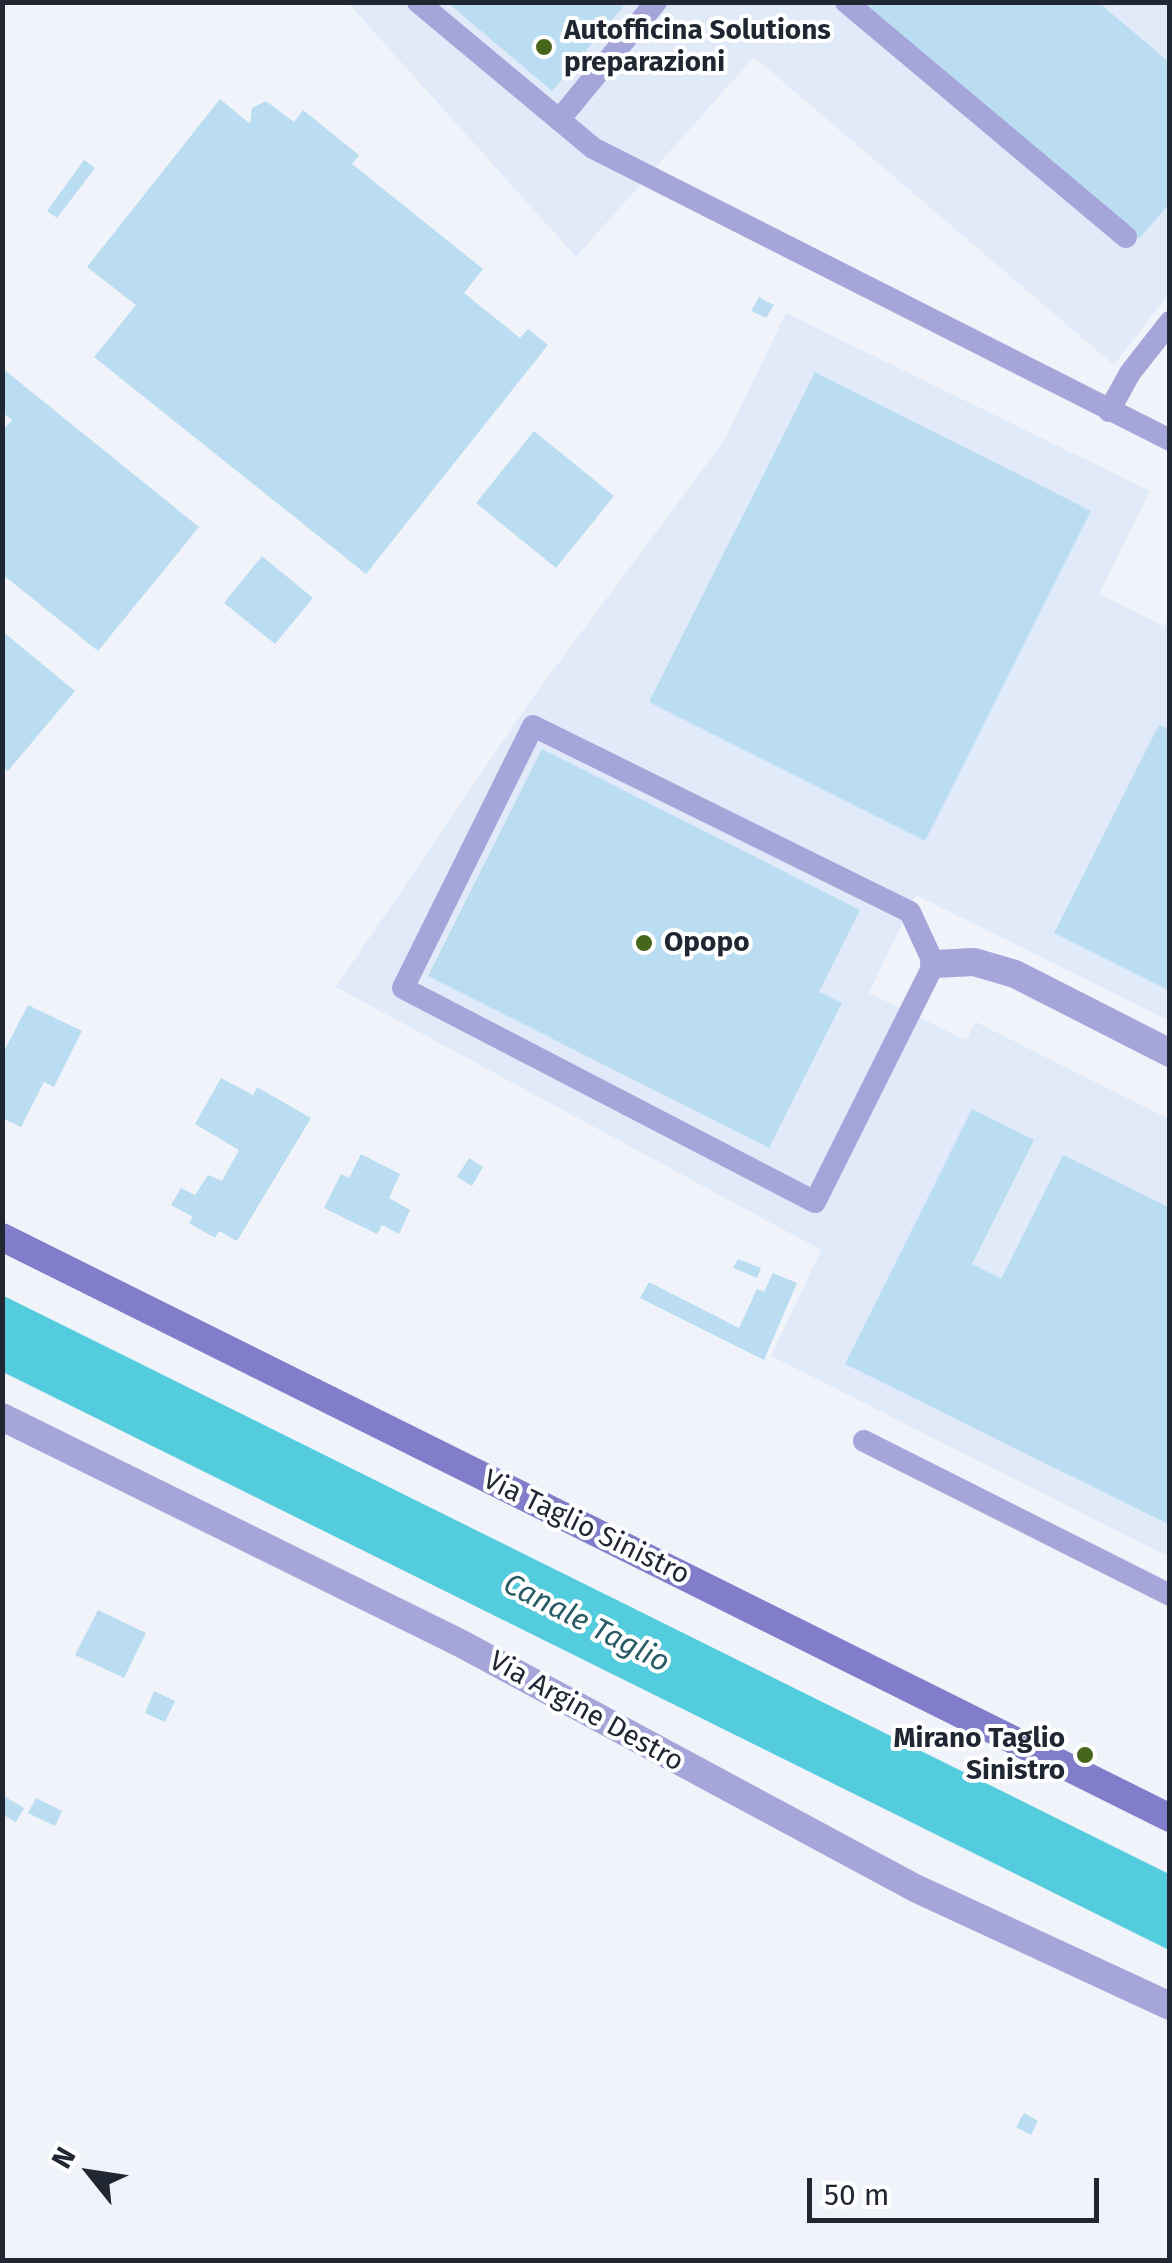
<!DOCTYPE html>
<style>
body{margin:0}
#map{position:relative;width:1172px;height:2263px;overflow:hidden;background:#f0f4fa;font-family:"Fira Sans",sans-serif}
canvas{display:block}
.frame{position:absolute;inset:0;border:5px solid #202732;pointer-events:none}
.north{position:absolute;left:40px;top:2123px;width:100px;height:100px;-webkit-text-stroke:8px #fff;paint-order:stroke;rotate:300deg;font-size:28px;font-weight:700;line-height:40px;text-align:center;color:#202732}
.north::after{content:'';display:block;margin:auto;width:35px;height:45px;background:#202732;clip-path:polygon(50% 0,100% 100%,50% 72%,0 100%)}
.scale{position:absolute;left:807px;top:2178px;width:292px;height:45px;box-sizing:border-box;border:5px solid #202732;border-top:0;padding-left:12px;font-size:30px;line-height:35px;white-space:nowrap;color:#202732;-webkit-text-stroke:8px #fff;paint-order:stroke}
</style>
<div id="map">
<canvas width="1172" height="2263"></canvas>
<div class="frame"></div>
<div class="north">N</div>
<div class="scale">50 m</div>
</div>
<script>
const ctx = document.querySelector('canvas').getContext('2d');
ctx.lineJoin = 'round';
function fillPath(path, color) {
  ctx.fillStyle = color;
  ctx.fill(path, 'evenodd');
}
function strokePath(path, color, width, dash) {
  ctx.strokeStyle = color;
  ctx.lineWidth = width;
  ctx.lineCap = dash ? 'butt' : 'round';
  ctx.setLineDash(dash || []);
  ctx.stroke(path);
}
function drawText(font, color, halo, rows, align = 'center') {
  ctx.font = font + ' "Fira Sans",sans-serif';
  ctx.lineWidth = 8;
  ctx.setLineDash([]);
  ctx.textBaseline = 'middle';
  ctx.strokeStyle = halo;
  ctx.fillStyle = color;
  for (const [text, x, y, turn = 0] of rows) {
    ctx.save();
    ctx.translate(x, y);
    ctx.rotate((+turn || 0) * Math.PI / 180);
    ctx.textAlign = isNaN(turn) ? turn : align;
    if (halo) ctx.strokeText(text, 0, 0);
    ctx.fillText(text, 0, 0);
    ctx.restore();
  }
}
fillPath(new Path2D(`
 M348 3H1169V293L1114 365 754 57 576 257Z
 M786 313 1150 491 1099 594 1164 626 1169 617V1021L916 895 869 993 966 1040 976 1022 1169 1119V1557L771 1356 821 1250 336 987 533 697 724 441Z`), '#e1eaf9');
fillPath(new Path2D(`
 M2 1295 1169 1874V1950L3 1372Z`), '#53ccdd');
fillPath(new Path2D(`
 M447 2H627L552 91Z
 M861 2H1098L1170 63V203L1139 239Z
 M220 99 250 124 252 108 266 101 294 122 303 110 359 155 352 164 483 269 464 293 520 338 528 329 548 345 366 574 94 357 136 305 87 267Z
 M84 160 95 168 57 218 47 211Z
 M759 297 774 305 766 318 751 311Z
 M2 368 199 527 98 651 2 574V431L12 420 2 412Z
 M815 372 1091 511 925 841 649 702Z
 M534 431 614 496 556 568 476 503Z
 M262 556 313 598 275 644 224 603Z
 M2 631 75 691 8 771 2 767Z
 M1159 725 1170 730V991L1054 933Z
 M542 749 860 910 819 992 842 1003 769 1148 428 976Z
 M28 1005 82 1031 54 1087 44 1082 21 1127 2 1118V1055Z
 M221 1078 253 1095 257 1087 311 1118 237 1241 219 1231 215 1238 189 1223 193 1217 171 1205 181 1188 195 1195 208 1175 222 1181 239 1150 195 1124Z
 M972 1109 1034 1140 972 1264 1001 1279 1063 1155 1170 1208V1525L845 1364Z
 M361 1154 400 1174 389 1198 410 1210 399 1234 382 1225 377 1234 324 1208 341 1174 349 1178Z
 M469 1158 483 1167 472 1186 457 1177Z
 M738 1259 761 1268 757 1278 733 1268Z
 M773 1273 797 1283 764 1360 640 1298 649 1282 739 1328 757 1289 764 1292Z
 M98 1610 146 1633 124 1678 75 1655Z
 M154 1691 175 1701 165 1722 145 1713Z
 M2 1795 24 1808 16 1822 2 1814Z
 M36 1798 62 1811 55 1826 28 1813Z
 M1024 2113 1038 2121 1031 2135 1016 2127Z`), '#baddf2');
strokePath(new Path2D(`
 M418 2 593 148 1170 440
 M846 2 1126 237
 M559 120 656 2
 M1109 411 1130 373 1170 322
 M533 726 910 912 934 964 815 1202 403 988Z
 M864 1441 1170 1595`), '#a6a5da', 22);
strokePath(new Path2D(`
 M934 964 974 962 1015 974 1170 1053
 M2 1417 460 1643 915 1888 1170 2006`), '#a6a5da', 28);
strokePath(new Path2D(`
 M2 1237 1170 1818`), '#827dca', 28);
for (const [x, y, r, color] of [
 [544,47,10,"#46661c"],
 [644,943,10,"#46661c"],
 [1085,1755,10,"#46661c"]
]) {
  const dot = new Path2D();
  dot.arc(x, y, r, 0, 2 * Math.PI);
  ctx.fillStyle = color;
  ctx.fill(dot);
  strokePath(dot, '#fff', 4);
}
drawText('bold 28px', '#202732', '#fff', [
 ["Autofficina Solutions",564,31],
 ["preparazioni",564,63],
 ["Opopo",664,943],
 ["Mirano Taglio",1065,1739,"right"],
 ["Sinistro",1065,1771,"right"]
], 'left');
drawText('28px', '#202732', '#fff', [
 ["Via Taglio Sinistro",586,1528,26],
 ["Via Argine Destro",586,1712,29]
]);
drawText('italic 30px', '#295c64', '#fff', [
 ["Canale Taglio",586,1624,27]
]);
</script>
